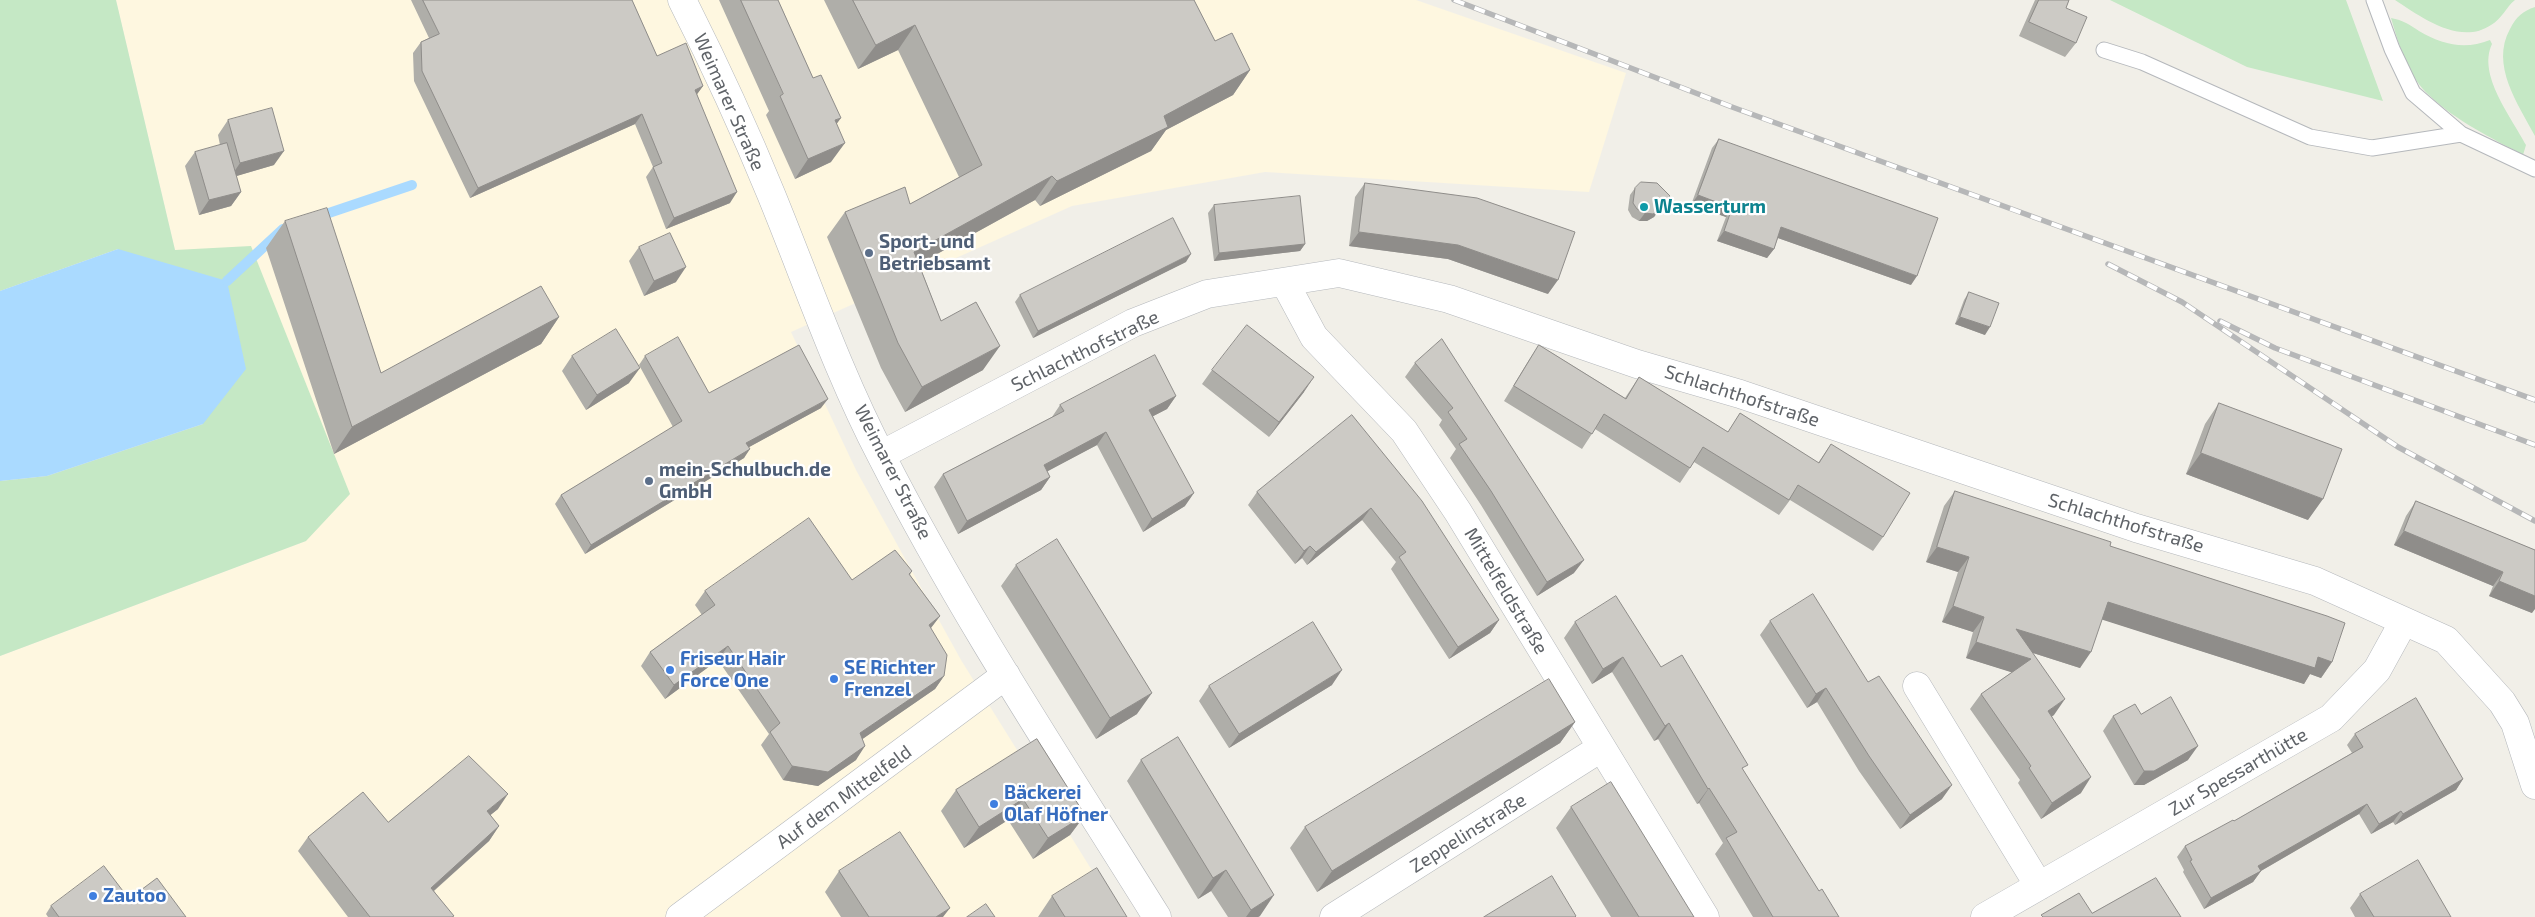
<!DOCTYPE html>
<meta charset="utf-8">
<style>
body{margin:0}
canvas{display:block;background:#f1efe8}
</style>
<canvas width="2535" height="917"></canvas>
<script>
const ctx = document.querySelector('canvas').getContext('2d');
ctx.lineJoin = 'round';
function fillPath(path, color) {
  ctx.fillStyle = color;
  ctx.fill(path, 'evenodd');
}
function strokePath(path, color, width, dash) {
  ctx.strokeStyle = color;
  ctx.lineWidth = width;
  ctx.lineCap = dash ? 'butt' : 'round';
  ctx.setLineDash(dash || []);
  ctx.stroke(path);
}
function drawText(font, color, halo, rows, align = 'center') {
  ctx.font = font + ' "Exo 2",sans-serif';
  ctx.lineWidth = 4.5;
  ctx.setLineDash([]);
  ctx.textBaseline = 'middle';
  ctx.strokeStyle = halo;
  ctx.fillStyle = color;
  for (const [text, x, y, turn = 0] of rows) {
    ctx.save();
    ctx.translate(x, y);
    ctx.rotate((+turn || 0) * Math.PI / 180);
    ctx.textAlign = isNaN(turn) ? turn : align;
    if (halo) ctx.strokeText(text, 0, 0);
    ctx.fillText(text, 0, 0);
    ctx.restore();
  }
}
fillPath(new Path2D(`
 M116 0H1416L1626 73 1589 192 1265 172 1072 206 791 332 856 470 961 660 1121 917H0V656L306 541 175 250Z`), '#fef7e0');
fillPath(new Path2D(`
 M0 0H116L175 250 251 246 350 494 306 541 0 656V481L47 476 203 424 118 249 0 291Z
 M2110 0H2346L2383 101 2247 67Z
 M2395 0H2515C2506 7 2502 19 2491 25 2460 46 2421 17 2395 0Z
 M2535 7V136C2518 104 2490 65 2510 29 2516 17 2523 11 2535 7Z
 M2391 18C2403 20 2410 25 2419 31 2443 45 2465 50 2490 40L2492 44C2477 75 2512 118 2526 145L2523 155C2492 138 2456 121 2430 96 2408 77 2399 45 2391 18Z`), '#c5e8c5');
fillPath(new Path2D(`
 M118 249 227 281 246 369 203 424 47 476 0 481V291Z`), '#aadaff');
strokePath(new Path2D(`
 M317 217 412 185
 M227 281 283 229`), '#aadaff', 10);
const lane = new Path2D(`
 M2374 0 2392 49 2413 93 2461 134 2535 169
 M2104 50 2142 62 2310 137 2372 148 2461 134`);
const street = new Path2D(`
 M682 0C714 63 744 128 771 194 807 282 838 373 882 457 963 616 1063 766 1157 917
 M1285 283 1314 337 1404 431 1458 512 1705 917
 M881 455 1133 323 1207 294 1339 273 1449 299 1637 364 1740 394 2136 528 2315 581 2446 640 2502 702 2515 723 2535 785
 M1917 686 2039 886
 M680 917 1006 675
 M1334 917 1601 748
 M1985 917 2331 718 2377 670 2404 621`);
strokePath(lane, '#b5b8bc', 17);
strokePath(street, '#b5b8bc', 29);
strokePath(lane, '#fff', 15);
strokePath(street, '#fff', 28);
const rail = new Path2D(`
 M1454 0 1732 107 2535 400
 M2108 264 2182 302 2398 447 2535 521
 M2220 321 2275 348 2535 445`);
strokePath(rail, '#b6b7b8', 5.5);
strokePath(rail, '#fff', 4, [11]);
fillPath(new Path2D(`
 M411 0H632L657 56 703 86 697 94 730 203 666 229 646 177 653 167 635 124 470 198 414 81 413 53 421 42 429 38Z
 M719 0H778L813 78 836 124 831 162 795 179 766 115 769 111Z
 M824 0H1194L1215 41 1250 70 1233 95 1166 130 1151 151 1040 206 1035 200 919 264 941 321 983 370 905 412 881 368 827 237 845 212 910 204 959 177 898 50 858 69Z
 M2035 0H2069L2066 8 2076 43 2065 57 2019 36Z
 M228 120 274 165 236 176 241 192 231 206 199 215 185 166 195 152 220 145 218 135Z
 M1719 139 1911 285 1778 238 1774 249 1767 258 1717 241 1726 217 1691 205 1712 148Z
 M1365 183 1548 294 1448 259 1349 246 1355 197Z
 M1635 188 1670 196 1654 217 1647 221H1639L1632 217 1628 210 1630 195Z
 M1214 205 1305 244 1300 251 1214 261 1208 213Z
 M285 221 381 373 559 317 541 344 334 454 266 248Z
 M639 247 676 282 644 296 629 261Z
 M1186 262 1033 338 1015 302 1020 295Z
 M1969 292 1985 335 1955 324 1964 300Z
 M1442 339 1574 573 1537 596 1481 505 1450 458 1456 449 1439 425 1442 420 1405 377 1415 363Z
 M1539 345 1625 398 1639 377 1728 432 1740 413 1818 463 1831 444 1883 537 1873 551 1790 500 1779 515 1694 462 1680 483 1595 429 1582 449 1504 401 1529 360Z
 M572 356 629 383 586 410 562 371Z
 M645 356 709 393 821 408 749 447 744 458 585 554 555 504 561 495 673 427 639 365Z
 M1212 370 1304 392 1269 437 1202 384Z
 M1176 396 1167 409 1153 416 1185 506 1143 532 1097 445 1047 471 1050 477 1041 490 958 534 934 487 943 474 1052 417 1060 405Z
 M2219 403 2308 520 2186 474 2205 424Z
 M1352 415 1499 620 1490 633 1449 659 1391 569 1396 562 1362 520 1307 565 1302 558 1295 564 1248 505 1257 492Z
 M1955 491 2110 546 2332 662 2321 678 2310 674 2304 684 2102 619 2080 668 2033 653 2054 715 2052 716 2081 793 2041 819 2018 783 2020 780 1970 709 1981 694 2012 672 1966 658 1973 632 1942 622 1958 572 1926 562 1944 506Z
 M2416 501 2535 550 2532 613 2489 596 2493 586 2394 545 2406 516Z
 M1016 565 1137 714 1096 739 1001 586Z
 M912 571 910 575 940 616 931 628 944 676 935 689 862 739 856 760 818 786 783 780 761 745 769 734 718 660 665 699 641 666 650 652 702 615 695 605 705 591 852 580Z
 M1770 621 1868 682 1942 799 1900 829 1859 771 1817 702 1807 708 1760 635Z
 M1575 622 1661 667 1743 770 1819 891 1839 917H1753L1715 854 1723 843 1699 803 1697 804 1658 739 1654 741 1612 672 1592 684 1564 638Z
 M1332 685 1229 748 1199 701 1209 686Z
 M2141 714 2188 760 2144 785H2134L2103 731 2113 716Z
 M1575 722 1560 743 1317 892 1290 848 1305 827Z
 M2355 734 2463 779 2456 790 2395 825 2393 822 2371 834 2359 814 2261 871 2253 882 2204 909 2183 872 2184 870 2177 857 2185 846 2234 821 2352 753 2347 745Z
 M1178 737 1260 916 1258 917H1228L1211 891 1198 899 1127 781 1141 760Z
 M1037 739 1085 815 1070 835 1033 859 1008 820 964 848 941 811 956 790Z
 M1571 807 1694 917H1611L1556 828Z
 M498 809 490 815 499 826 489 841 434 891 453 917H348L298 851 308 837 388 822Z
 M839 871 943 917H841L825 892Z
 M2360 894 2451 917H2355L2350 908Z
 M1052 896 1127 917H1038Z
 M129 899 186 917H48L46 914 51 906Z`), '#afaea9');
fillPath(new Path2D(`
 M915 25 898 50 858 69 876 45Z
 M1250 70 1233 95 1166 130 1151 151 1040 206 1057 181 1164 116Z
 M703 86 695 97V90Z
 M642 114 635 124 470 198 478 188Z
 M841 118 827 137 835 120Z
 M845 143 831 162 795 179 808 159Z
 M284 151 274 165 230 178 240 163Z
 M1052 176 1035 200 897 276 914 252Z
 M241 192 231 206 199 215 209 200Z
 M737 192 730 203 666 229 674 218Z
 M1698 195 1732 208 1726 217 1691 205Z
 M1659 210 1654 217 1647 221H1639L1645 213Z
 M1781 227 1917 276 1911 285 1775 237Z
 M1724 231 1774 249 1767 258 1717 241Z
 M1359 232 1458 245 1558 280 1548 294 1448 259 1349 246Z
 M1305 244 1300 251 1214 261 1219 253Z
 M1191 254 1186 262 1033 338 1038 331Z
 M686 267 676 282 644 296 654 281Z
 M559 317 541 344 334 454 352 427Z
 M1960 317 1990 327 1985 335 1955 324Z
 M1000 346 983 370 905 412 922 387Z
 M640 368 629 383 586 410 597 395Z
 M1314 377 1304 392 1269 437 1279 422Z
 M1176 396 1167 409 1140 423 1149 410Z
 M828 399 821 408 740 452 746 443Z
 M1106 432 1097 445 1035 478 1044 465Z
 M750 449 744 458 585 554 591 545Z
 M2201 453 2323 499 2308 520 2186 474Z
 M1050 477 1041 490 958 534 967 521Z
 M1194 493 1185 506 1143 532 1152 519Z
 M1371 508 1362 520 1307 565 1316 552Z
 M2404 531 2503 572 2493 586 2394 545Z
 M1310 546 1302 558 1295 564 1304 551Z
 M1937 547 1969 557 1958 572 1926 562Z
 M1584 560 1574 573 1537 596 1547 582Z
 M2499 581 2535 596V609L2532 613 2489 596Z
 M2108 602 2318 657 2332 662 2321 678 2310 674 2304 684 2097 618Z
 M1953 606 1984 617 1973 632 1942 622Z
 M940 616 930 629 929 625Z
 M1499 620 1490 633 1449 659 1458 647Z
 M2016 629 2091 652 2080 668 2005 644Z
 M1976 642 2031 659 2020 675 1966 658Z
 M728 646 718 660 665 699 674 685Z
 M1623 657 1612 672 1592 684 1603 669Z
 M1342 670 1332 685 1229 748 1239 734Z
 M944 676 935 689 851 747 860 733Z
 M1826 688 1817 702 1807 708 1816 694Z
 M1152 693 1137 714 1096 739 1110 718Z
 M2065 699 2054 715 2037 726 2048 711Z
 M1575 722 1560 743 1317 892 1332 871Z
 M1669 723 1658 739 1654 741 1665 726Z
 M865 746 856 760 818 786 783 780 792 766Z
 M2198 746 2188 760 2144 785H2134L2144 771Z
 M2091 777 2081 793 2041 819 2052 803Z
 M2463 779 2456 790 2395 825 2403 814Z
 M1952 785 1942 799 1900 829 1910 815Z
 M1709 788 1699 803 1697 804 1708 789Z
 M508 794 498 809 477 826 487 811Z
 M1023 799 1008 820 964 848 979 827Z
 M2367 804 2359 814 2259 872 2261 871 2253 882 2204 909 2211 898 2258 866Z
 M2401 811 2393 822 2371 834 2379 824Z
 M1085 815 1070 835 1033 859 1048 838Z
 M499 826 489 841 421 902 431 888Z
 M1226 870 1211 891 1198 899 1213 878Z
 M1274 895 1260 916 1258 917H1246L1251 910Z
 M950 908 943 917H936Z`), '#8f8d8a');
const building = new Path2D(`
 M423 0H632L657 56 686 43 703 86 695 90 737 192 674 218 653 167 662 163 642 114 478 188 422 71 421 42 439 34Z
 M741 0H778L813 78 821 75 841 118 835 120 845 143 808 159 780 96 783 94Z
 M853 0H1194L1215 41 1232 33 1250 70 1164 116 1168 127 1057 181 1052 176 914 252 941 321 976 302 1000 346 922 387 898 343 845 212 905 187 910 204 982 165 915 25 876 45Z
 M2039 0H2069L2066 8 2087 17 2076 43 2029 22Z
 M272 108 284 151 240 163 228 120Z
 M1719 139 1938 218 1917 276 1781 227 1774 249 1724 231 1732 208 1698 195Z
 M227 143 241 192 209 200 195 152Z
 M1641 182 1657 183 1670 196 1659 210 1653 214 1645 213 1637 209 1633 203 1635 188Z
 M1365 183 1477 198 1575 232 1558 280 1458 245 1359 232Z
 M1300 196 1305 244 1219 253 1214 205Z
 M327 208 381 373 541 286 559 317 352 427 285 221Z
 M1173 218 1191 254 1038 331 1020 295Z
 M670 233 686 267 654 281 639 247Z
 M1969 292 1999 303 1990 327 1960 317Z
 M1247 325 1314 377 1279 422 1212 370Z
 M616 329 640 368 597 395 572 356Z
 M678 337 709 393 799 345 828 399 746 443 750 449 591 545 561 495 682 421 645 356Z
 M1442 339 1584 560 1547 582 1491 491 1459 444 1467 439 1448 412 1453 408 1415 363Z
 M1539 345 1626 399 1639 377 1728 432 1740 413 1819 463 1831 444 1910 493 1883 537 1798 485 1789 500 1703 447 1690 468 1604 414 1592 434 1514 386Z
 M1155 355 1176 396 1149 410 1194 493 1152 519 1106 432 1044 465 1050 477 967 521 943 474 1064 411 1060 405Z
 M2219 403 2342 449 2323 499 2201 453Z
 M1352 415 1422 501 1499 620 1458 647 1399 557 1406 552 1371 508 1316 552 1310 546 1304 551 1257 492Z
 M1955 491 2111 542 2110 546 2327 616 2345 623 2332 662 2318 657 2315 668 2108 602 2091 652 2016 629 2065 699 2048 711 2091 777 2052 803 2029 768 2031 766 1981 694 2031 659 1976 642 1984 617 1953 606 1969 557 1937 547Z
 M2416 501 2535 550V596L2499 581 2503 572 2404 531Z
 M809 518 852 580 895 550 912 571 909 574 940 616 929 625 947 655 944 676 860 733 865 746 828 772 792 766 770 732 780 723 728 646 674 685 650 652 715 605 705 591Z
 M1057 539 1152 693 1110 718 1016 565Z
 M1813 594 1868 682 1879 676 1952 785 1910 815 1869 756 1826 688 1816 694 1770 621Z
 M1616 596 1661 667 1682 655 1748 765 1742 768 1819 891 1822 889 1839 917H1773L1726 838 1737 832 1709 788 1708 789 1669 723 1665 726 1623 657 1603 669 1575 622Z
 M1313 622 1342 670 1239 734 1209 686Z
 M1549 679 1575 722 1332 871 1305 827Z
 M2171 697 2198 746 2154 771H2144L2113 716 2135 704 2141 714Z
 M2416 698 2463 779 2403 814 2401 811 2379 824 2367 804 2258 866 2261 871 2211 898 2190 861 2192 860 2185 846 2233 820 2234 821 2363 747 2355 734Z
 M1178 737 1274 895 1251 910 1226 870 1213 878 1141 760Z
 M1037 739 1085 815 1048 838 1023 799 979 827 956 790Z
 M469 756 508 794 487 811 499 826 431 888 454 916 452 917H370L308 837 363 792 388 822Z
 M1611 782 1694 917H1639L1571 807Z
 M900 832 950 908 936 917H869L839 871Z
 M2418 860 2451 917H2374L2360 894Z
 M104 866 129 899 157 878 186 917H59L51 906Z
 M1097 868 1127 917H1065L1052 896Z
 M1552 876 1576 916 1575 917H1484Z
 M2156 878 2181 917H2043L2041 915 2079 893 2092 913Z
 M986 904 995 917H967Z`);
fillPath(building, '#cccac5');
strokePath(building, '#8f8d8a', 1);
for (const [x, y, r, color] of [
 [1644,207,5,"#0f9aa8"],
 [869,253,5,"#5c6f8a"],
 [649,481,5,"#5c6f8a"],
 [670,670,5,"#3f7fe0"],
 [834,679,5,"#3f7fe0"],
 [994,804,5,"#3f7fe0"],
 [93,896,5,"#3f7fe0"]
]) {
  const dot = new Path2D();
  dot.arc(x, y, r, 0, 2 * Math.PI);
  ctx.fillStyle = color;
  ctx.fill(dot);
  strokePath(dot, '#fff', 2);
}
drawText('19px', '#5f6368', '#fff', [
 ["Weimarer Straße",729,102,66],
 ["Schlachthofstraße",1085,351,-26],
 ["Schlachthofstraße",1742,396,18],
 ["Weimarer Straße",893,472,63],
 ["Schlachthofstraße",2126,523,17],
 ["Mittelfeldstraße",1506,591,59],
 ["Zur Spessarthütte",2238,772,-30],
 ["Auf dem Mittelfeld",844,797,-36],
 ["Zeppelinstraße",1468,833,-32]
]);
drawText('bold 19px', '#0d838f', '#fff', [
 ["Wasserturm",1654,207]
], 'left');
drawText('bold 19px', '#4e5e75', '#fff', [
 ["Sport- und",879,242],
 ["Betriebsamt",879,264],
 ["mein-Schulbuch.de",659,470],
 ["GmbH",659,492]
], 'left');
drawText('bold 19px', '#366cbe', '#fff', [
 ["Friseur Hair",680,659],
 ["Force One",680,681],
 ["SE Richter",844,668],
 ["Frenzel",844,690],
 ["Bäckerei",1004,793],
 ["Olaf Höfner",1004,815],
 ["Zautoo",103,896]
], 'left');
</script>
